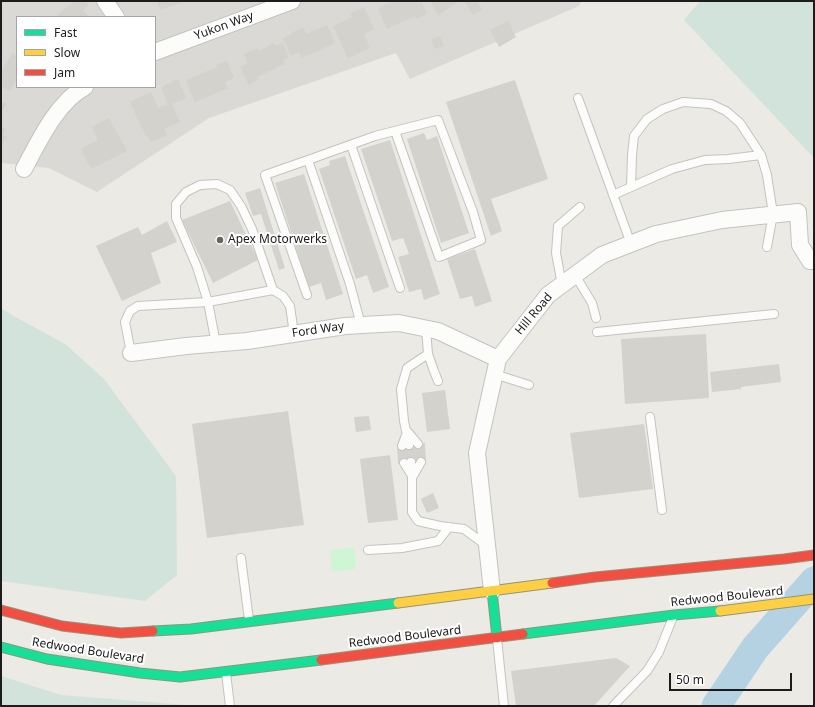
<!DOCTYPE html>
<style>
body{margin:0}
#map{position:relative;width:815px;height:707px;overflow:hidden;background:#eceae4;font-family:"Noto Sans",sans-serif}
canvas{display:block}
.frame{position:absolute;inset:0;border:2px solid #1c1c1c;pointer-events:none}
.legend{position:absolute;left:16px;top:16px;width:140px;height:72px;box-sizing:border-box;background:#fff;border:1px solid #a4a4a4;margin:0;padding:5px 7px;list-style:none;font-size:12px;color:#1c1c1c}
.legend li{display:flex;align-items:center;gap:8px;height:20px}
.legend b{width:20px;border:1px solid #a4a4a4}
.scale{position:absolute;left:669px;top:673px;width:123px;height:18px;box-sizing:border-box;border:2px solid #1c1c1c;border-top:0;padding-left:5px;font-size:12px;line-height:14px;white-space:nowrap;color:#1c1c1c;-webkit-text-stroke:3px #fff;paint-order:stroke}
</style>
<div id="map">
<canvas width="815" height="707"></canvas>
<div class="frame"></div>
<ul class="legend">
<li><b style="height:5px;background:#16e098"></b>Fast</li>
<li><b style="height:5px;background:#ffcf43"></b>Slow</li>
<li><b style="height:5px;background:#f24e42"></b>Jam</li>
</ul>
<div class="scale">50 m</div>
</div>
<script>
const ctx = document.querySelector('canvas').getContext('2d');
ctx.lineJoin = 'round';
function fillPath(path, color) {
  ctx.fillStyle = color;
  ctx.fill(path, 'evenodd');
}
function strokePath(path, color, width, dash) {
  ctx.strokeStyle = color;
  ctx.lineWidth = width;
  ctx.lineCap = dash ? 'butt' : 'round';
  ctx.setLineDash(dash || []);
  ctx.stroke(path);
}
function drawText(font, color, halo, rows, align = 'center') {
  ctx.font = font + ' "Noto Sans",sans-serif';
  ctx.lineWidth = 4;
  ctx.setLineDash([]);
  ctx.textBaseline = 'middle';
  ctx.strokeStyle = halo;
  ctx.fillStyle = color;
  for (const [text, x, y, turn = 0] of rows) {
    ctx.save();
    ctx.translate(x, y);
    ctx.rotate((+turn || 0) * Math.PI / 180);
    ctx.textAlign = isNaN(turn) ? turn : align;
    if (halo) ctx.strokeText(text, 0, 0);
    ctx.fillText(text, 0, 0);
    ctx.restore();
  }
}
fillPath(new Path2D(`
 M1 1H581L579 6 410 79 396 53 209 118 97 192 49 168 1 163ZM17 17H155V87H17Z`), '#dbd9d6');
fillPath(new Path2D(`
 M700 1H814V158L684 20Z
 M1 308 12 315 65 344 104 379 176 476 177 575 145 601 1 581Z
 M1 676 61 695 188 705V706H1Z`), '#d2e3db');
fillPath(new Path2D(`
 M354 547 356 569 332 572 330 550Z`), '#d0f5d5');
strokePath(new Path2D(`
 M716 706 755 648 814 581`), '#b5d2e2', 29);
fillPath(new Path2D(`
 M74 1 76 2 85 1 89 5 83 10 88 16 86 17H55Z
 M157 1H186L160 10Z
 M393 1H421L427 14 416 19 415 16 387 29 378 8Z
 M430 1H460L438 15Z
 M464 1H477L482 9 473 15Z
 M364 7 374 29 364 34 370 48 348 58 333 26 352 17 350 13Z
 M508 21 516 37 499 47 490 30Z
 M327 25 335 43 302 58 299 52 291 56 283 39 291 34V33L303 27 306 34Z
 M440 36 444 46 435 49 431 40Z
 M274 43 276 46 283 43 289 57 283 60 285 64 257 77 258 80 249 85 240 67 248 63 244 54 257 48 259 51Z
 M13 53 17 56V80L10 91 1 86V71Z
 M227 61 234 78 225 82 228 88 195 102 186 80 217 67 216 65Z
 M178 79 186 98 172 104 180 122 164 129 167 135 151 142 148 136 146 137 130 102 151 92 158 108 168 104 161 87Z
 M515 80 548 179 491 199 502 231 491 236 446 102Z
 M1 101 7 104 1 113Z
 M109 118 127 151 91 169 81 149 98 140 92 127Z
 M1 126 6 129 3 134 7 137 1 146Z
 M424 133 427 140 437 136 469 233 441 243 407 139Z
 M390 140 440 294 424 300 421 289 409 292 398 257 409 254 403 238 392 241 361 149Z
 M345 156 389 287 373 293 367 275 356 279 319 169 330 165 329 161Z
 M304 174 343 294 326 300 321 283 309 287 275 183Z
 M260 188 285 268 279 270 261 214 253 216 245 193Z
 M230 201 258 260 213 283 182 220Z
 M167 221 177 242 151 253 161 283 122 301 96 246 138 227 142 235Z
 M475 249 492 301 475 307 472 296 460 299 447 259Z
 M706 334 709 398 625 404 621 339Z
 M779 364 781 382 741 387V389L712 392 710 372Z
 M445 390 450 429 427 432 422 393Z
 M288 411 304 525 207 538 192 424Z
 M369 416 371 430 356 432 354 417Z
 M644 424 653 489 579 498 570 433Z
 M425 443 426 461 398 464 397 446Z
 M390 455 398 520 368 523 360 459Z
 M433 493 439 508 427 513 421 499Z
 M616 658 630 666 594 706H516L511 671Z`), '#d4d2cd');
const lane = new Path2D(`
 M578 98 631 244
 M351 145 400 288
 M631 187 632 155 634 136 647 119 663 109 683 102 711 104 726 111 740 123 761 155 767 175 773 214 767 247
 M613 195 672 169 705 160 728 159 761 155
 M575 275 592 303 596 318
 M562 285 556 253 558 226 580 207
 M307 295 265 175 308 160
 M361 325 350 284 308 160 375 136 438 120 473 212 481 240 439 257 395 131
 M426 329 428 354 434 371 438 381
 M597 332 774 314
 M216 344 208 302 197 267 176 218V204L186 192 200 185 217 184 230 190 241 206 252 229 273 290
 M131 353 125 322 130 311 138 306 208 302 273 290 283 296 290 306 294 334
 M494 374 529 385
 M650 417 662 510
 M407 431 418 444
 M409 445 404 421 401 389 407 368 428 354
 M402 446 407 432
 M411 462 412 476V512L418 521 440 526 464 529 487 546
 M404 463 412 476
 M413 476 421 462
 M368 550 402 548 438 541 449 527
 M241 558 249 620
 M497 639 504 706
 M226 673 230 706
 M613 706 647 671 659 652 673 617`);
const street = new Path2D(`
 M105 1 116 17
 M155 52 292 1
 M24 169C39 141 57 102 85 87
 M131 353 186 346 247 341 345 326 399 323 438 331 498 359
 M492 591 477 453 498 359 548 295 602 255 656 234 722 220 798 212 800 245 810 261H814`);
const fast = new Path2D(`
 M492 591 497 638
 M153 631 191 629 398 603
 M523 634 674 615 720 611
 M1 647 47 659 140 673 180 677 321 660`);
const slow = new Path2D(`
 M398 603 552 583
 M720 611 814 599`);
const jam = new Path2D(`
 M552 583 595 577 784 559 814 555
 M1 610 62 626 121 633 153 631
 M321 660 523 634`);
strokePath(lane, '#c4c3c0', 10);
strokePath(street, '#c4c3c0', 18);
strokePath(fast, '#91957c', 11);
strokePath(slow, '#91957c', 11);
strokePath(jam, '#91957c', 11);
strokePath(lane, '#fcfcfb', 8);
strokePath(street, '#fcfcfb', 16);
strokePath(fast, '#16e098', 9);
strokePath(slow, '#ffcf43', 9);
strokePath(jam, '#f24e42', 9);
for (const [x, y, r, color] of [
 [220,240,4,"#656462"]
]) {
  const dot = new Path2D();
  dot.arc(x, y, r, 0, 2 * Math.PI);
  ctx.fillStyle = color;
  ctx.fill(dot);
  strokePath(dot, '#fff', 1.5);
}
drawText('12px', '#1c1c1c', '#fff', [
 ["Yukon Way",224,26,-20],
 ["Hill Road",534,314,-50],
 ["Ford Way",318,330,-8],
 ["Redwood Boulevard",727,597,-6],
 ["Redwood Boulevard",405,637,-7],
 ["Redwood Boulevard",88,651,9]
]);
drawText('12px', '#1c1c1c', '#fff', [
 ["Apex Motorwerks",228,240]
], 'left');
</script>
